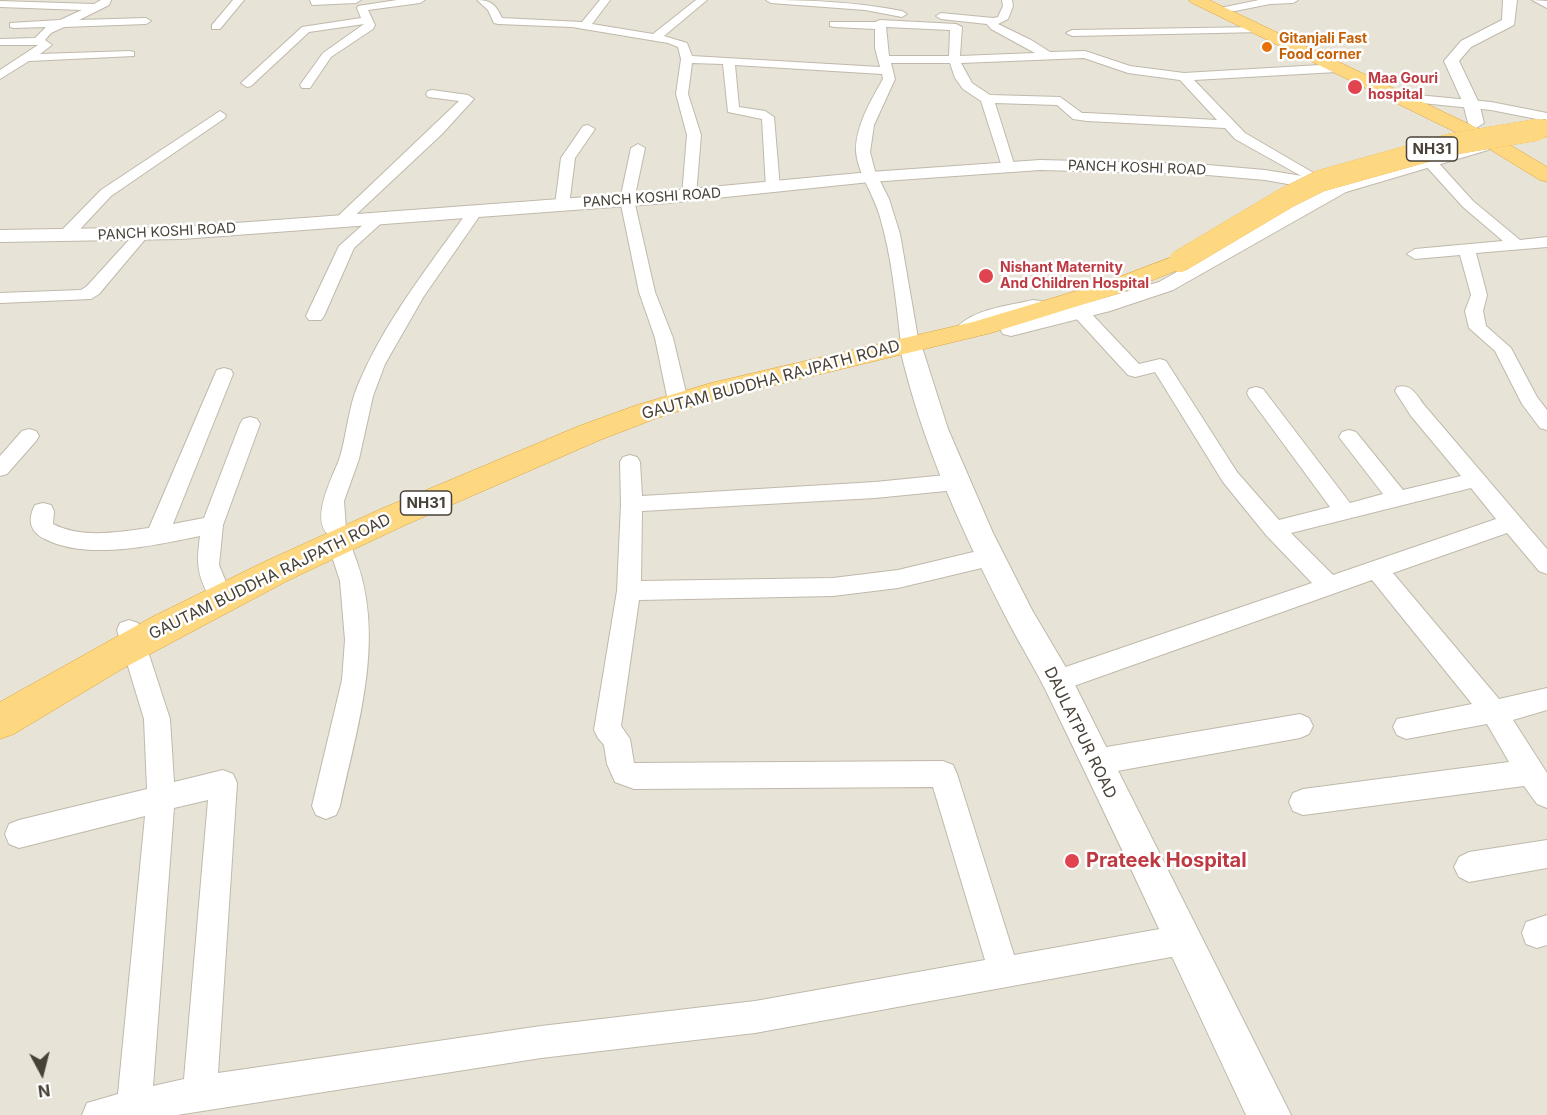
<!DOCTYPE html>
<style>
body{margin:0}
#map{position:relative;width:1547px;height:1115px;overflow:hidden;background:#f4f1e9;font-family:Inter,sans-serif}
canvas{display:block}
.north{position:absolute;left:12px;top:1043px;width:60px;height:60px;-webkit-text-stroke:4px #fff;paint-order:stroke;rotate:173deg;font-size:16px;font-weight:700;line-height:24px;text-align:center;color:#484137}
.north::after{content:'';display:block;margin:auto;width:21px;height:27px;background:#484137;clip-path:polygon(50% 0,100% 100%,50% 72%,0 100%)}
</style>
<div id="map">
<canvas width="1547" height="1115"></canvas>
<div class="north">N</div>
</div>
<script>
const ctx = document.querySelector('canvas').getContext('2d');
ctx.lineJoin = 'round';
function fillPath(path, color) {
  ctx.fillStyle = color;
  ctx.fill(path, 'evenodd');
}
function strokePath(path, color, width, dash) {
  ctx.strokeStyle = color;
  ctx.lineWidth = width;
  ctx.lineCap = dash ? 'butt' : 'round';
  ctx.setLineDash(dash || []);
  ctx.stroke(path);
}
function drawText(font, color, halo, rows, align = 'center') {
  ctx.font = font + ' Inter,sans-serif';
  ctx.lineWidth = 5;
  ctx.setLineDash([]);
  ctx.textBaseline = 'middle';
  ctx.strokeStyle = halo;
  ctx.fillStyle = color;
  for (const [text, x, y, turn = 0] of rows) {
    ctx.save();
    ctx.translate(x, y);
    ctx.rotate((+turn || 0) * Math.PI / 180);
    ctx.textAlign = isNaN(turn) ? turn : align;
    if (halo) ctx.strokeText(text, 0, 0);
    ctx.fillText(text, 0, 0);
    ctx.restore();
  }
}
fillPath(new Path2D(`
 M0 0H1547V1115H0Z`), '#e8e3d7');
const minor = new Path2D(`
 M101 0H111L109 5 79 20 146 18 151 21 146 24 64 27 51 33 45 40 52 45 40 54 130 51 134 52V56L29 61 0 79V70L38 45H0V39L35 38 46 27 14 28 10 27V23L60 20 82 10 0 7V1L94 4Z
 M233 0H244L220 29H212V25Z
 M310 0H361L356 3 312 5Z
 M397 0H425L420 3 368 10 375 25 373 29 331 57 310 88H302L300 85 323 53 364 24 309 32 251 86 247 87 241 83 302 27 361 18 357 8 358 6Z
 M477 0C491 0 496 5 502 18L582 22 600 0H610L592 24 653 34 696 0H707L664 36 687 43 692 56 880 67 875 48V29L834 27 830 26V22H875L880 20 956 24 962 27 960 56 1035 53 991 29 987 24 941 19 936 16 941 13 993 18 998 17 1003 6 1002 0H1012L1013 6 1008 19 998 24 1031 40 1050 52 1085 51 1130 66 1184 73 1337 64 1343 68 1337 72 1194 80 1245 133 1317 175 1319 178 1317 181 1312 182 1235 139 1225 128 1087 121 1073 119 1057 105 995 103 1015 167 1013 170H1003L981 101 963 89 955 78 950 63H891L895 79 874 125 870 152 875 171 889 199 900 234 919 344 916 348H904L901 344C896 301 892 258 880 217 874 195 858 174 856 152 855 127 871 100 883 79L882 74 735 65 739 107 765 111 774 117 780 188 773 192 766 188 762 119 728 112 723 64 692 63 688 94 701 135 696 195 689 199 682 195 687 135 676 94 681 59 678 47 668 43 572 27 498 24 494 23 488 10ZM886 27 950 30 949 56H889ZM1084 58 1128 73 1180 80 1217 120 1087 113H1082L1060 97 990 95 972 83 961 63Z
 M766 0C812 0 856 2 902 11L907 14 902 17 865 10 771 3Z
 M1259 0H1298L1293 3 1270 4 1220 14 1215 11 1220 8Z
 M1532 0 1547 1V8Z
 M1259 27 1263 28V32L1072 36 1066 33 1072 30Z
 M432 90 468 95 474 99 442 134 346 224H336L333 221 336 218 459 101 428 97 426 94 428 91Z
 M1396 93 1491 102 1547 113V121L1491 110 1392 100 1390 97 1392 94Z
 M220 111 226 115 225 118 111 196 70 240H58L56 237 58 234 101 190Z
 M588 125 595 129 575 158 569 205 562 209 557 208 555 205 561 158 583 126Z
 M638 144 645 148 634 200 655 292 673 338 688 401 685 405 678 407 671 405 668 401 655 338 639 292 620 200 631 148Z
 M1430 158 1435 159 1473 201 1520 240 1547 237V247L1476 253 1487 295 1483 311 1486 326 1511 348 1537 397 1547 410V430L1540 428 1522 404 1495 351 1469 328 1465 311 1471 295 1460 255 1415 259 1407 254 1415 249 1503 241 1463 207 1425 165 1423 162 1425 159Z
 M475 206 483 211 424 296 385 364 373 396 359 459 344 501 346 529 343 534C351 540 353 553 357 562 385 642 357 727 340 806L336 815 326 819 316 815 312 806 342 680 345 640 340 581 327 541 330 536C309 521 332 478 339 460 347 435 348 408 358 385 385 320 430 265 470 208Z
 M379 213 387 218 354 248 324 316 321 320H309L306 316 339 246 374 215Z
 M142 229 150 234 147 237 99 294 91 299 0 303V293L81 290 87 286 137 231Z
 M1079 306 1085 307 1139 364 1160 359 1166 361 1237 472 1279 520 1330 507 1249 397 1247 393 1249 389 1256 387 1263 389 1350 503 1383 494 1339 437 1342 432 1349 430 1356 432 1403 490 1461 476 1411 416 1395 391 1397 387C1412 383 1417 396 1425 406L1547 549V574L1539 571 1507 533 1393 573 1499 699 1547 688V710L1513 720 1547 773V808L1537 804 1524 786 1303 815 1293 811 1289 802 1293 793 1303 789 1509 762 1487 724 1406 739 1397 735 1393 727 1397 719 1472 704 1372 580 1057 692 1048 689 1044 681 1048 673 1312 583 1266 535 1223 482 1155 372 1135 377 1128 375 1073 315 1070 311 1073 307ZM1471 488 1496 519 1333 575 1291 533Z
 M224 368 231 370 233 374 173 524 204 518 240 424 243 419 250 417 257 419 260 424 223 525 219 565 228 587 224 594 216 596 208 594C196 572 197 559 200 536 156 545 87 561 45 539 30 532 27 520 35 505L43 503 51 505 54 511 53 524C82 539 118 532 149 528L215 374 217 370Z
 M29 429 36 431 39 436 36 441 7 474 0 476V456L22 431Z
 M630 455 637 457 640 462 642 496 875 482 956 474 963 477 966 482 963 487 956 490 875 498 642 511 641 581 833 578 898 570 990 548 998 551 1001 557 998 563 990 566 898 588 833 596 639 600 621 726 630 739 634 763 943 761 953 765 957 774 1014 955 1182 925 1193 929 1197 940 1193 951 1182 955 755 1033 541 1058 177 1115H82L87 1103 118 1094 145 816 19 848 9 844 5 834 9 824 19 820 147 789 144 719 117 630 120 623 129 620 138 623 141 630 170 719 174 782 223 770 233 774 237 783 218 1073 541 1026 755 1001 985 960 933 787 634 789 615 782 607 764 604 745 598 738 594 730 617 591 621 504 620 462 623 457ZM208 800 184 1079 153 1086 174 808Z
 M1300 714 1309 718 1313 726 1309 734 1300 738 1095 775 1085 771 1082 762 1085 753 1095 749Z
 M1547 840V868L1469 882 1459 877 1454 867 1459 857 1469 852Z
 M1547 915V945L1537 948 1526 944 1522 933 1526 922Z`);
const tertiary = new Path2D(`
 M1503 0H1517L1514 25 1471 47 1459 61 1479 103 1484 123 1476 128 1468 123 1463 103 1444 61 1461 41 1502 20Z
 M1482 141 1488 142 1491 146 1488 150 1346 192 1173 290 1110 311 1011 336 1003 334 1000 329 1003 324 1094 301 1159 282 1322 190 1265 180 1196 174 1040 170 870 182 668 203 182 239 0 242V230L182 227 668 191 870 172 1040 160 1196 164 1265 170 1339 182Z
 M1033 300 1041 301 1044 306 1041 311C1026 314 1009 317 994 322 980 328 973 341 956 337L953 332C969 309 1008 306 1033 300Z
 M910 337 918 339 921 344 948 429 993 533 1032 610 1068 671 1291 1115H1246C1180 974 1115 833 1047 693 1036 670 1022 648 1010 625 964 536 921 443 899 344L902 339Z`);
const trunk = new Path2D(`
 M1189 0H1209L1500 139 1547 167V182L1540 180 1486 147 1192 3Z
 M1180 254 1188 256 1192 261 1188 266 1120 293 991 333 721 398 657 418 600 440 403 526 289 580 122 669 14 734 0 739V702L152 617 266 561 381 509 579 426 637 405 711 383 973 322 1103 283Z`);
strokePath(minor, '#c0b9ab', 2);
strokePath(tertiary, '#c0b9ab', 2);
strokePath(trunk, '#dda439', 1);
fillPath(minor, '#fff');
fillPath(tertiary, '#fff');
fillPath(trunk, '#fed881');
const trunkBridgeFar1 = new Path2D(`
 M1527 131 1547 128`);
const trunkBridge = new Path2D(`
 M1180 261 1286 198 1320 181 1452 144 1536 130`);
strokePath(trunkBridgeFar1, '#dda439', 18, []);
strokePath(trunkBridge, '#dda439', 22, []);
strokePath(trunkBridgeFar1, '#fed881', 17);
strokePath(trunkBridge, '#fed881', 22);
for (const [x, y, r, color] of [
 [1267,47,6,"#e8710a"],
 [1355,87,8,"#e0444e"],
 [986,276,8,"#e0444e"],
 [1072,861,8,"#e0444e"]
]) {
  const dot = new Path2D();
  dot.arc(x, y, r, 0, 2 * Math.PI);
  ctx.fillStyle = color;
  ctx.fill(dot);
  strokePath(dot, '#fff', 2);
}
drawText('bold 14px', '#c56008', '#fff', [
 ["Gitanjali Fast",1279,39],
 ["Food corner",1279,55]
], 'left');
drawText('bold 14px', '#be3a42', '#fff', [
 ["Maa Gouri",1368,79],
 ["hospital",1368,95],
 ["Nishant Maternity",1000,268],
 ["And Children Hospital",1000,284]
], 'left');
drawText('14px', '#484137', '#fff', [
 ["PANCH KOSHI ROAD",1137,168,2],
 ["PANCH KOSHI ROAD",652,198,-4],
 ["PANCH KOSHI ROAD",167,232,-3]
]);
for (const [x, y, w] of [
 [1432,149,51],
 [426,503,51]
]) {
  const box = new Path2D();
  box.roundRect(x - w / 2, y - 12, w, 24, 4.5);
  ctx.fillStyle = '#fff';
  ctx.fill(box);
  strokePath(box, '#484137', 1.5);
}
drawText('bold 15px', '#484137', null, [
 ["NH31",1432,149],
 ["NH31",426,503]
]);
drawText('16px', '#484137', '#fff', [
 ["GAUTAM BUDDHA RAJPATH ROAD",771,380,-15],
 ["GAUTAM BUDDHA RAJPATH ROAD",270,577,-26],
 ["DAULATPUR ROAD",1080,733,64]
]);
drawText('bold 20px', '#be3a42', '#fff', [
 ["Prateek Hospital",1086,861]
], 'left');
</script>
